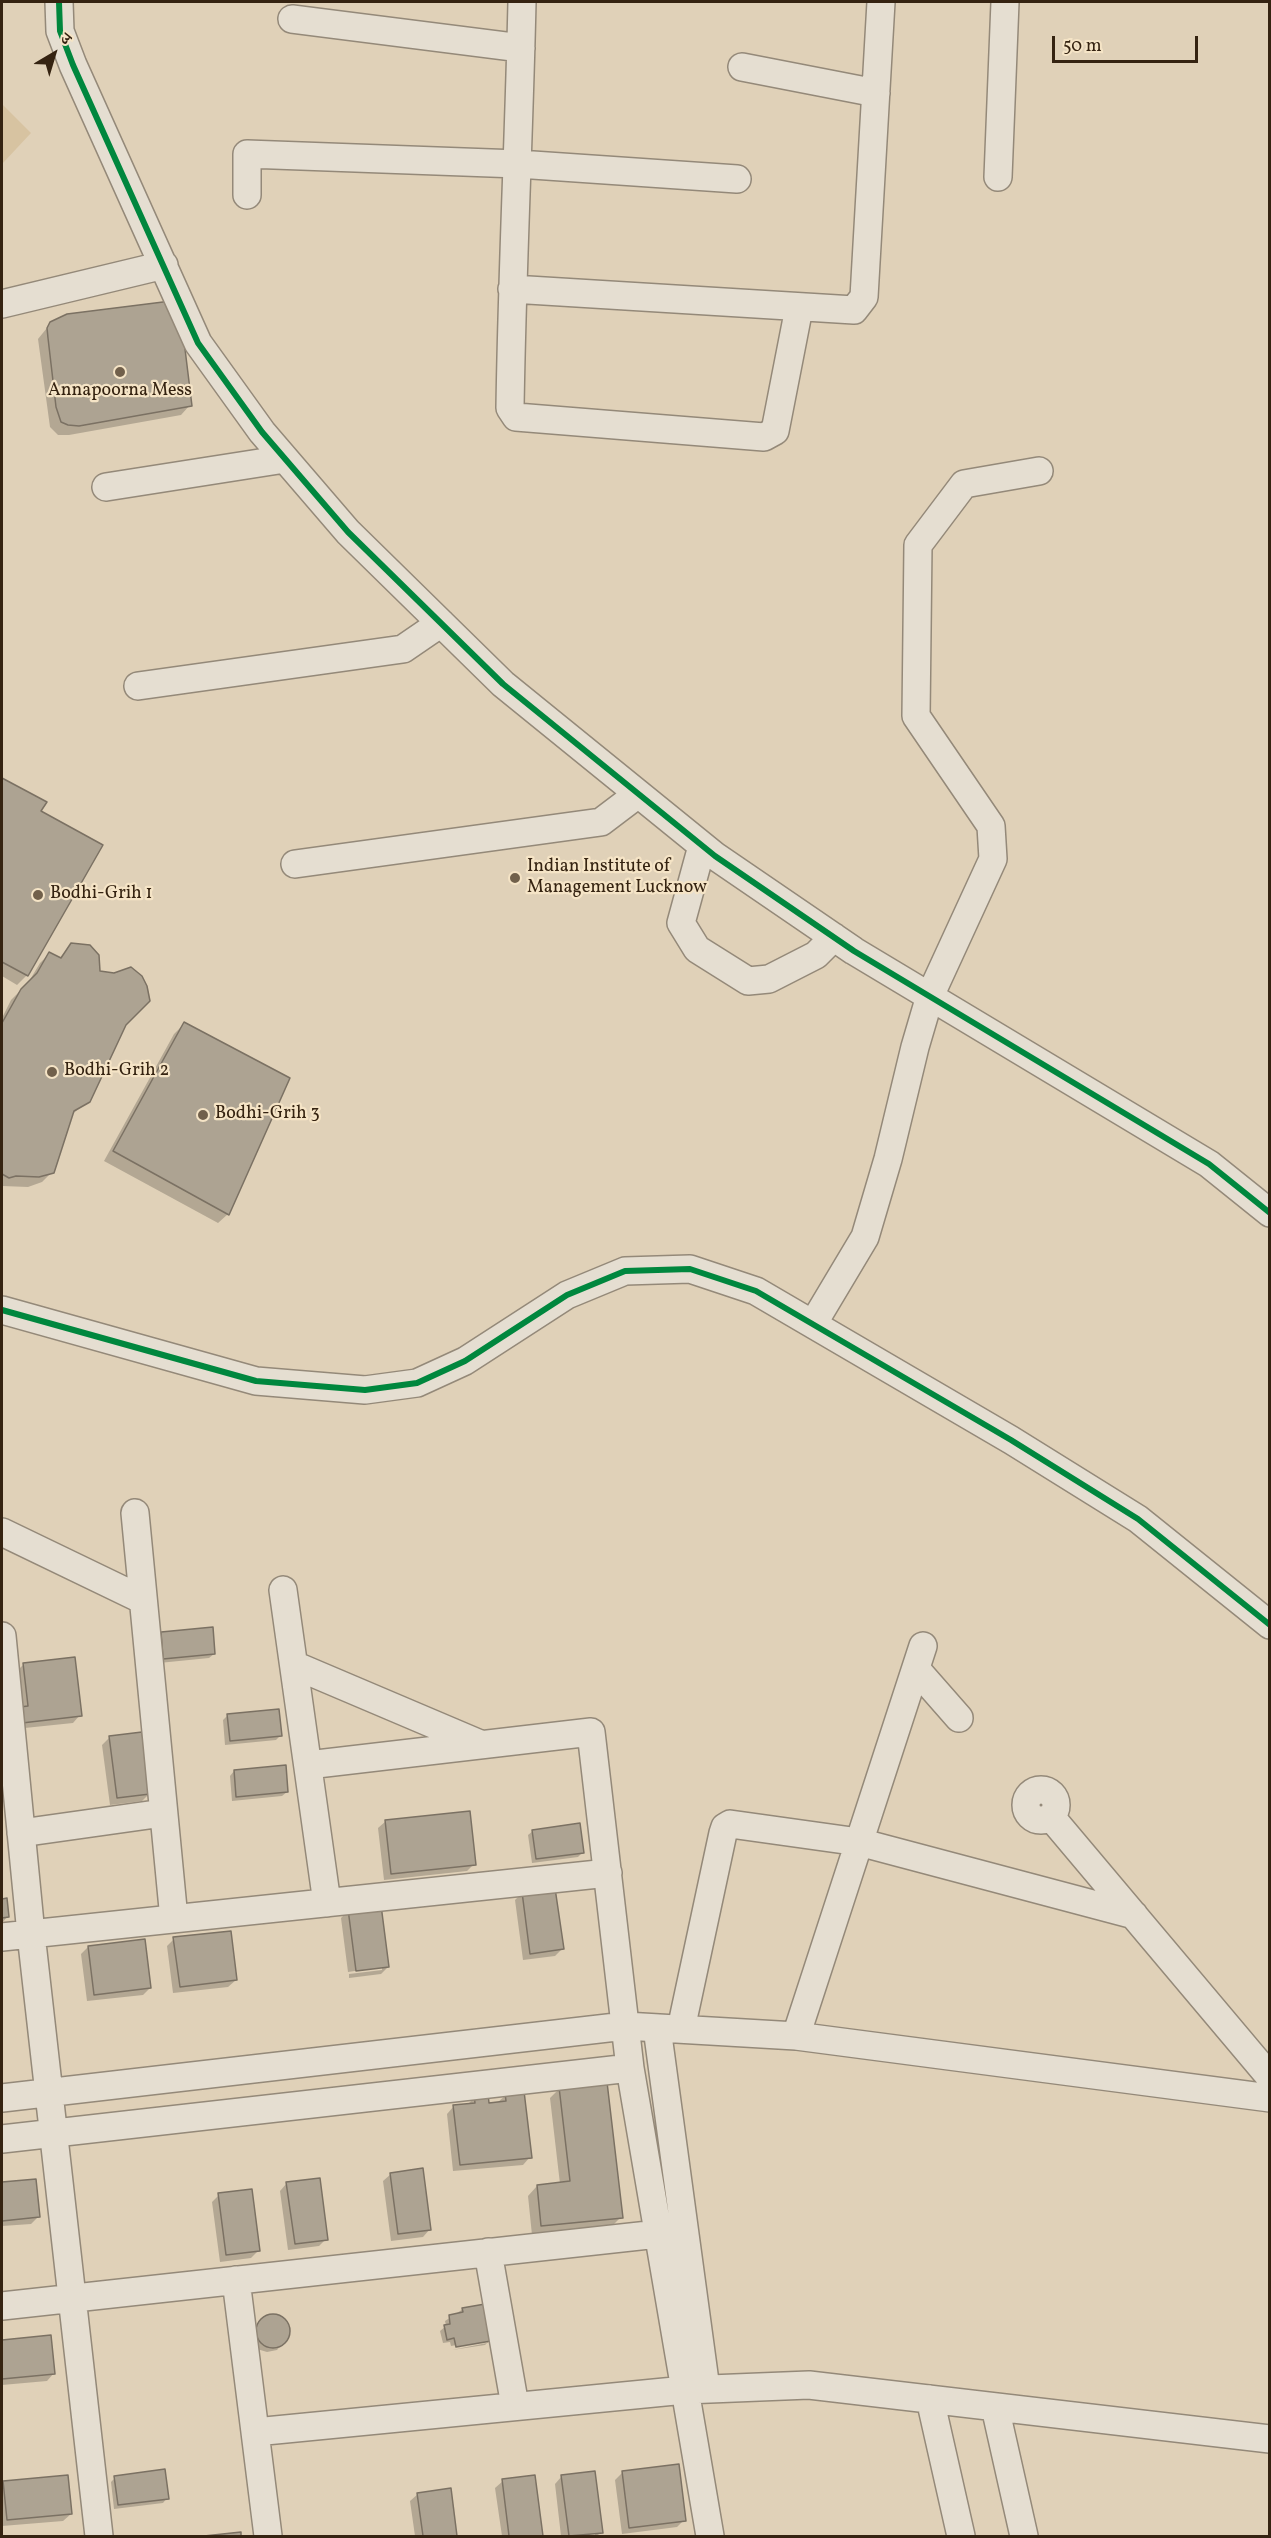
<!DOCTYPE html>
<meta charset="utf-8">
<style>
body{margin:0}
#map{position:relative;width:1271px;height:2538px;overflow:hidden;background:#e0d1b8;font-family:Vollkorn,"Noto Serif Devanagari",serif}
canvas{display:block}
.frame{position:absolute;inset:0;border:3px solid #352311;pointer-events:none}
.north{position:absolute;left:24px;top:24px;width:60px;height:60px;-webkit-text-stroke:4px #f5e4c6;paint-order:stroke;rotate:38deg;font-size:16px;font-weight:700;line-height:24px;text-align:center;color:#352311}
.north::after{content:'';display:block;margin:auto;width:21px;height:27px;background:#352311;clip-path:polygon(50% 0,100% 100%,50% 72%,0 100%)}
.scale{position:absolute;left:1052px;top:36px;width:146px;height:27px;box-sizing:border-box;border:3px solid #352311;border-top:0;padding-left:8px;font-size:18px;line-height:21px;white-space:nowrap;color:#352311;-webkit-text-stroke:4px #f5e4c6;paint-order:stroke}
</style>
<div id="map">
<canvas width="1271" height="2538"></canvas>
<div class="frame"></div>
<div class="north">उ</div>
<div class="scale">50 m</div>
</div>
<script>
const ctx = document.querySelector('canvas').getContext('2d');
ctx.lineJoin = 'round';
function fillPath(path, color) {
  ctx.fillStyle = color;
  ctx.fill(path, 'evenodd');
}
function strokePath(path, color, width, dash) {
  ctx.strokeStyle = color;
  ctx.lineWidth = width;
  ctx.lineCap = dash ? 'butt' : 'round';
  ctx.setLineDash(dash || []);
  ctx.stroke(path);
}
function drawText(font, color, halo, rows, align = 'center') {
  ctx.font = font + ' Vollkorn,serif';
  ctx.lineWidth = 4.5;
  ctx.setLineDash([]);
  ctx.textBaseline = 'middle';
  ctx.strokeStyle = halo;
  ctx.fillStyle = color;
  for (const [text, x, y, turn = 0] of rows) {
    ctx.save();
    ctx.translate(x, y);
    ctx.rotate((+turn || 0) * Math.PI / 180);
    ctx.textAlign = isNaN(turn) ? turn : align;
    if (halo) ctx.strokeText(text, 0, 0);
    ctx.fillText(text, 0, 0);
    ctx.restore();
  }
}
fillPath(new Path2D(`
 M2 104 31 133 2 164Z`), '#d7c3a1');
fillPath(new Path2D(`
 M51 323 190 405 181 415 69 435H58L50 427 38 339Z
 M2 779 45 802 39 811 27 975 17 985 2 976Z
 M71 944 99 972 125 1024 89 1101 71 1115 52 1172 42 1182 28 1187 2 1186V1018L11 1000 28 983 40 963 49 954 59 959Z
 M184 1024 228 1214 218 1223 104 1161 174 1034Z
 M161 1634 214 1654 209 1658 159 1663 157 1638Z
 M24 1664 80 1715 73 1723 15 1729 17 1671Z
 M228 1715 280 1736 276 1740 225 1745 223 1720Z
 M109 1738 149 1794 142 1801 110 1805 102 1745Z
 M234 1771 287 1792 282 1796 232 1801 230 1776Z
 M386 1821 474 1864 467 1871 384 1880 378 1828Z
 M533 1831 582 1853 578 1857 532 1863 528 1835Z
 M522 1893 562 1949 555 1956 523 1960 515 1900Z
 M6 1900 8 1916 2 1923V1901Z
 M348 1911 388 1967 381 1974 349 1978V1974L382 1970V1967L348 1972 341 1918Z
 M174 1939 236 1980 228 1987 173 1993 167 1946Z
 M88 1947 150 1988 143 1995 87 2001 81 1954Z
 M560 2088 621 2217 611 2227 532 2235 528 2196 537 2186 560 2184 550 2098Z
 M506 2095 530 2157 523 2165 453 2171 447 2114 454 2106 468 2104 475 2097 488 2105 498 2102Z
 M391 2174 430 2229 423 2237 391 2241 383 2181Z
 M35 2180 38 2217 31 2224 2 2226V2183Z
 M287 2183 326 2239 319 2246 288 2250 280 2191Z
 M219 2195 259 2250 251 2258 220 2262 212 2202Z
 M463 2309 490 2340 485 2345 452 2350 487 2343V2340L451 2346 450 2342 443 2343 440 2331 446 2326 445 2321Z
 M276 2315 286 2321 289 2336 277 2350 267 2352 257 2349 252 2335 266 2317Z
 M50 2337 54 2373 47 2381 2 2385V2342Z
 M622 2473 684 2520 677 2527 622 2534 615 2480Z
 M562 2476 601 2532 597 2536H585L595 2535V2532L561 2536 555 2484Z
 M534 2477 542 2536H502L495 2488 503 2481Z
 M115 2478 167 2498 163 2503 114 2509 111 2482Z
 M4 2483 71 2514 63 2521 2 2526V2485Z
 M449 2490 455 2536H415L410 2501 418 2494Z`), '#0003');
const building = new Path2D(`
 M179 300 192 406 79 426 68 425 61 422 56 407 48 338 47 328 50 322 67 314Z
 M2 778 47 802 41 811 103 845 28 976 2 962Z
 M71 943 90 945 99 955 100 971 114 973 131 967 142 976 147 986 150 1001 126 1025 90 1102 74 1111 54 1173 39 1177 16 1176 9 1178 2 1174V1023L21 989 37 973 49 952 61 958Z
 M184 1022 290 1078 229 1215 113 1151Z
 M213 1627 215 1654 163 1659 161 1632Z
 M75 1657 82 1716 22 1723 20 1707 28 1706 23 1663Z
 M279 1709 282 1736 230 1741 227 1714Z
 M142 1732 150 1794 117 1798 109 1736Z
 M286 1765 288 1792 236 1797 234 1770Z
 M470 1811 476 1865 391 1874 385 1820Z
 M580 1823 584 1853 536 1859 532 1830Z
 M555 1888 564 1949 530 1954 522 1892Z
 M7 1898 9 1917 2 1918V1899Z
 M381 1905 389 1967 356 1971 348 1909Z
 M231 1931 237 1980 180 1987 173 1937Z
 M145 1939 151 1988 94 1995 88 1946Z
 M607 2082 623 2218 541 2226 537 2185 570 2181 559 2087Z
 M524 2091 532 2158 460 2165 453 2105 475 2103 474 2095 488 2094 489 2103 506 2101 505 2093Z
 M423 2168 431 2230 398 2234 390 2173Z
 M320 2178 328 2240 295 2244 286 2182Z
 M36 2179 40 2217 2 2221V2182Z
 M252 2189 260 2251 226 2255 218 2193Z
 M485 2304 491 2341 456 2347 454 2338 447 2340 444 2325 450 2324 449 2315 463 2312 462 2308Z
 M256 2331a17 17 0 1 1 34 0a17 17 0 1 1-34 0Z
 M51 2335 55 2374 2 2379V2340Z
 M679 2464 686 2521 629 2528 622 2471Z
 M165 2469 169 2499 118 2505 114 2476Z
 M595 2471 603 2533 569 2536 561 2475Z
 M68 2475 72 2514 7 2520 3 2481Z
 M535 2475 543 2536H509L502 2479Z
 M451 2488 457 2536H423L417 2493Z
 M241 2532V2536H204Z`);
fillPath(building, '#ada392');
strokePath(building, '#7b7163', 1.5);
const minor = new Path2D(`
 M59 2 60 31 73 65 198 343 262 432 348 532 503 684 715 856 854 951 1209 1164 1270 1213
 M522 2C519 137 512 273 510 408L516 417 764 437 775 431 799 308
 M292 19 521 48
 M742 67 876 93
 M998 177 1005 2
 M247 195V154L518 164 737 179
 M512 289 854 310 864 297 881 2
 M2 304 164 265
 M106 487 285 459
 M138 686 403 649 441 623
 M702 846 681 923 697 949 748 981 769 979 816 955 834 937
 M295 864 601 822 638 794
 M2 1310 256 1381 365 1390 417 1383 465 1361 567 1295 625 1271 690 1269 756 1291 1011 1440 1138 1519 1270 1625
 M813 1324 865 1237 888 1159 915 1047 930 996 993 859 991 826 916 716 918 545 964 484 1039 471
 M135 1513 174 1919
 M2 1532 143 1600
 M283 1590 327 1903
 M2 1636 31 1934 99 2536
 M294 1665 480 1744
 M916 1669 959 1718
 M308 1765 591 1732 630 2068 710 2536
 M1026 1805a15 15 0 1 1 30 0a15 15 0 1 1-30 0Z
 M1051 1817 1270 2077
 M21 1833 163 1813
 M2 1937 608 1873
 M657 2028 706 2389
 M681 2029 723 1833 725 1827 730 1824 859 1842 1134 1915
 M796 2036 923 1646
 M2 2098 625 2026 796 2036 1270 2098
 M2 2139 630 2068
 M488 2252 515 2406
 M236 2280 268 2536
 M2 2306 658 2234
 M930 2399 961 2536
 M995 2407 1024 2536
 M255 2432 685 2390 809 2385 1270 2439`);
strokePath(minor, '#948979', 30);
strokePath(minor, '#e5ded1', 27);
strokePath(new Path2D(`
 M59 2 60 31 73 65 198 343 262 432 348 532 503 684 715 856 854 951 1209 1164 1270 1213
 M2 1310 256 1381 365 1390 417 1383 465 1361 567 1295 625 1271 690 1269 756 1291 1011 1440 1138 1519 1270 1625`), '#00873e', 6);
for (const [x, y, r, color] of [
 [120,372,6,"#71604b"],
 [515,878,6,"#71604b"],
 [38,895,6,"#71604b"],
 [52,1072,6,"#71604b"],
 [203,1115,6,"#71604b"]
]) {
  const dot = new Path2D();
  dot.arc(x, y, r, 0, 2 * Math.PI);
  ctx.fillStyle = color;
  ctx.fill(dot);
  strokePath(dot, '#f5e4c6', 2);
}
drawText('18px', '#352311', '#f5e4c6', [
 ["Annapoorna Mess",120,392,"center"],
 ["Indian Institute of",527,868],
 ["Management Lucknow",527,889],
 ["Bodhi-Grih 1",50,895],
 ["Bodhi-Grih 2",64,1072],
 ["Bodhi-Grih 3",215,1115]
], 'left');
</script>
